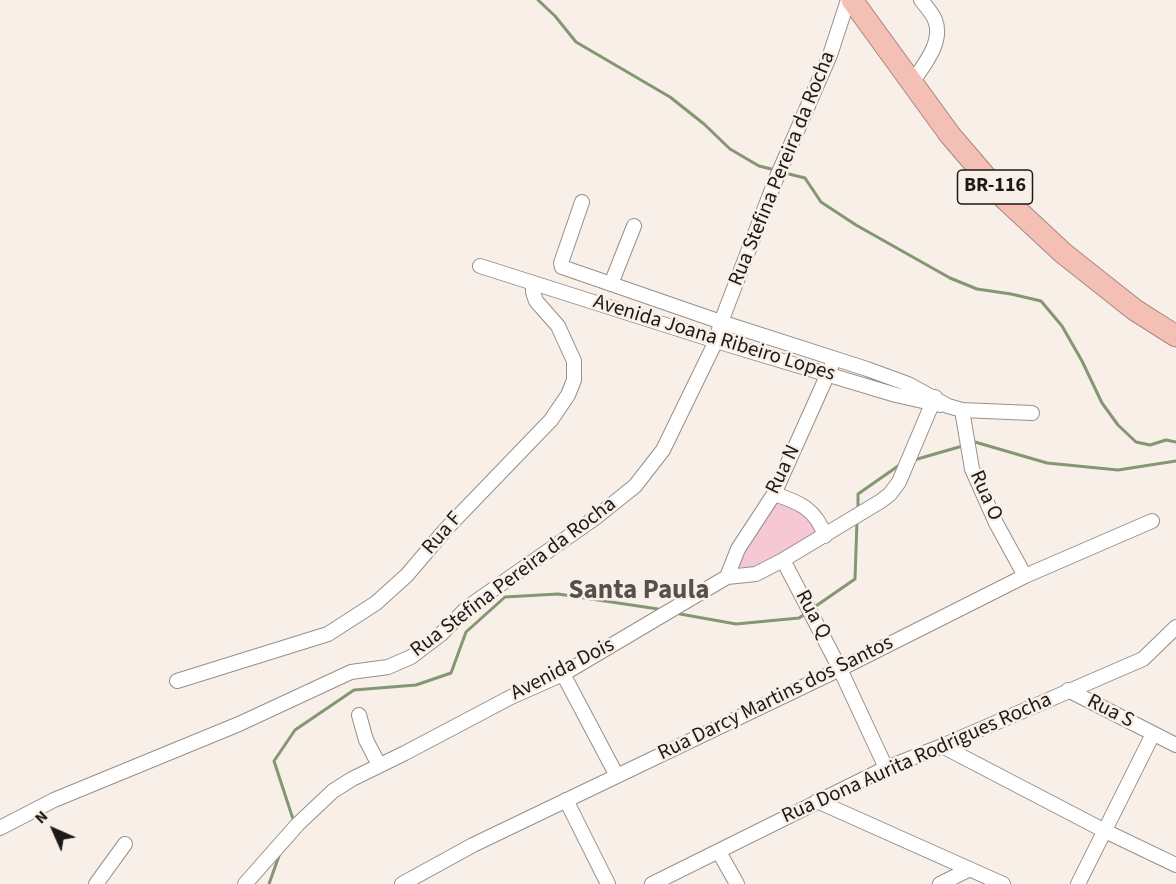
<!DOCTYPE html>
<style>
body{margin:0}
#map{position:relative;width:1176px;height:884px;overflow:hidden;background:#f8f0e8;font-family:"Source Sans 3",sans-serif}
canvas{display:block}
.north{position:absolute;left:24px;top:800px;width:60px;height:60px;-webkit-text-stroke:4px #f8f0e8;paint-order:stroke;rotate:315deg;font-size:16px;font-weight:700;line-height:24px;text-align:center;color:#1c1917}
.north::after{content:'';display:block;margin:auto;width:21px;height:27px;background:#1c1917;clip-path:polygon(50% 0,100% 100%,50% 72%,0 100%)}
</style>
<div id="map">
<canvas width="1176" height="884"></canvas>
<div class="north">N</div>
</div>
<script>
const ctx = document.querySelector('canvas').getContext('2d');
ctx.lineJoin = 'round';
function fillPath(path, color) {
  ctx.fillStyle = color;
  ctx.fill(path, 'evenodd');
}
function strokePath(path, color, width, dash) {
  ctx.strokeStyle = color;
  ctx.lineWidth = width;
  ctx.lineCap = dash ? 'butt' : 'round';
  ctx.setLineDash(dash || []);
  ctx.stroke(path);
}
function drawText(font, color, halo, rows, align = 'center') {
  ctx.font = font + ' "Source Sans 3",sans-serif';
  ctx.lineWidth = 5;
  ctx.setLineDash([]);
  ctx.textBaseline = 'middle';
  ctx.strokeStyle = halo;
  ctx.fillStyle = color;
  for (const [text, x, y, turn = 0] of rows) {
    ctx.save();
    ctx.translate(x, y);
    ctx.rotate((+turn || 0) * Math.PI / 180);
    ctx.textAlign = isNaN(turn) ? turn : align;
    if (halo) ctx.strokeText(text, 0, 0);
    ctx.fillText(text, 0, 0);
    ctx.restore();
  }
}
fillPath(new Path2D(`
 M777 501 791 505 814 518 820 535 758 567H739C739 551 767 516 777 501Z`), '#f6c7d4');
strokePath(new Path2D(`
 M538 0 555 16 576 42 670 97 704 124 730 149 759 166 775 170
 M785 173 805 178 821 202 856 225 950 278 977 289 1011 294 1041 301 1062 326 1082 361 1102 403 1118 425 1136 442 1150 445 1166 440 1176 442
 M975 442 1047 463 1118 470 1176 461
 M914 460 959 447
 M858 509V494L901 464
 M813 608 855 579 857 521
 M680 614 736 624 799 618 805 614
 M293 819 274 761 295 730 354 690 416 685 451 673 466 632 505 597 558 594 658 609
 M269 884 280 853`), '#859672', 3);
const minor = new Path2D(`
 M911 84C923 66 944 42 935 20 932 13 926 6 921 0
 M582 202 561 263 562 267 721 322 867 369 908 384 948 406 962 410 1032 413
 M480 266 716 341 896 395 940 405
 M611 284 634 226
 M962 410 972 469 996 523 1025 576
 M774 494C799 502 816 509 825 536
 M783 560 840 669 886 768
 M727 577 738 549 774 494 831 367
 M563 674 617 776
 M177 681 328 634 376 603 407 575 446 529 551 420 568 395 574 380V361L558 326 536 301 533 292V284
 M1068 690 1176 745
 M359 715 366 740 379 765
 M942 746 1105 831 1176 865
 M566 800 608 884
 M817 801 1003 884
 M0 828 54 800 239 724 351 672 388 667 411 657 440 635 468 607 595 518 635 486 663 450 716 341 721 322 776 179 830 55 848 0
 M719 852 737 884
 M96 884 125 844
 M245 884 298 824 333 791 352 779 405 753 511 697 563 674 727 577 756 574 783 560 881 501 890 494 899 482 935 397
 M402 884 473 845 840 669 1025 576 1152 521
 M652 884 886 768 942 746 1143 659 1176 627
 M940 884 970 869
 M1078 884 1153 734`);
const highway = new Path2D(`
 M852 0 950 135 1004 198 1063 253 1135 310 1176 336`);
strokePath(minor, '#978f88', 16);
strokePath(highway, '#a8867e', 23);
strokePath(minor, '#fff', 14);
strokePath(highway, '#f4c0b5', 21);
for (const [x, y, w] of [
 [995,187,75]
]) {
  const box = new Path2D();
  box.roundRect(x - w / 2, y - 17, w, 34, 4.5);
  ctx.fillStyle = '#f8f0e8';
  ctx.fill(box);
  strokePath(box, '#1c1917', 1.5);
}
drawText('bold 20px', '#1c1917', null, [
 ["BR-116",995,187]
]);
drawText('21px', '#1c1917', '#f8f0e8', [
 ["Rua Stefina Pereira da Rocha",783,169,-68],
 ["Avenida Joana Ribeiro Lopes",714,339,17],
 ["Rua N",784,470,-64],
 ["Rua O",985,496,66],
 ["Rua F",443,534,-49],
 ["Rua Stefina Pereira da Rocha",514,578,-37],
 ["Rua Q",812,615,62],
 ["Avenida Dois",563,670,-27],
 ["Rua Darcy Martins dos Santos",776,699,-26],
 ["Rua S",1110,712,27],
 ["Rua Dona Aurita Rodrigues Rocha",917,759,-24]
]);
drawText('bold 27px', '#57504a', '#f8f0e8', [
 ["Santa Paula",639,592]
]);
</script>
